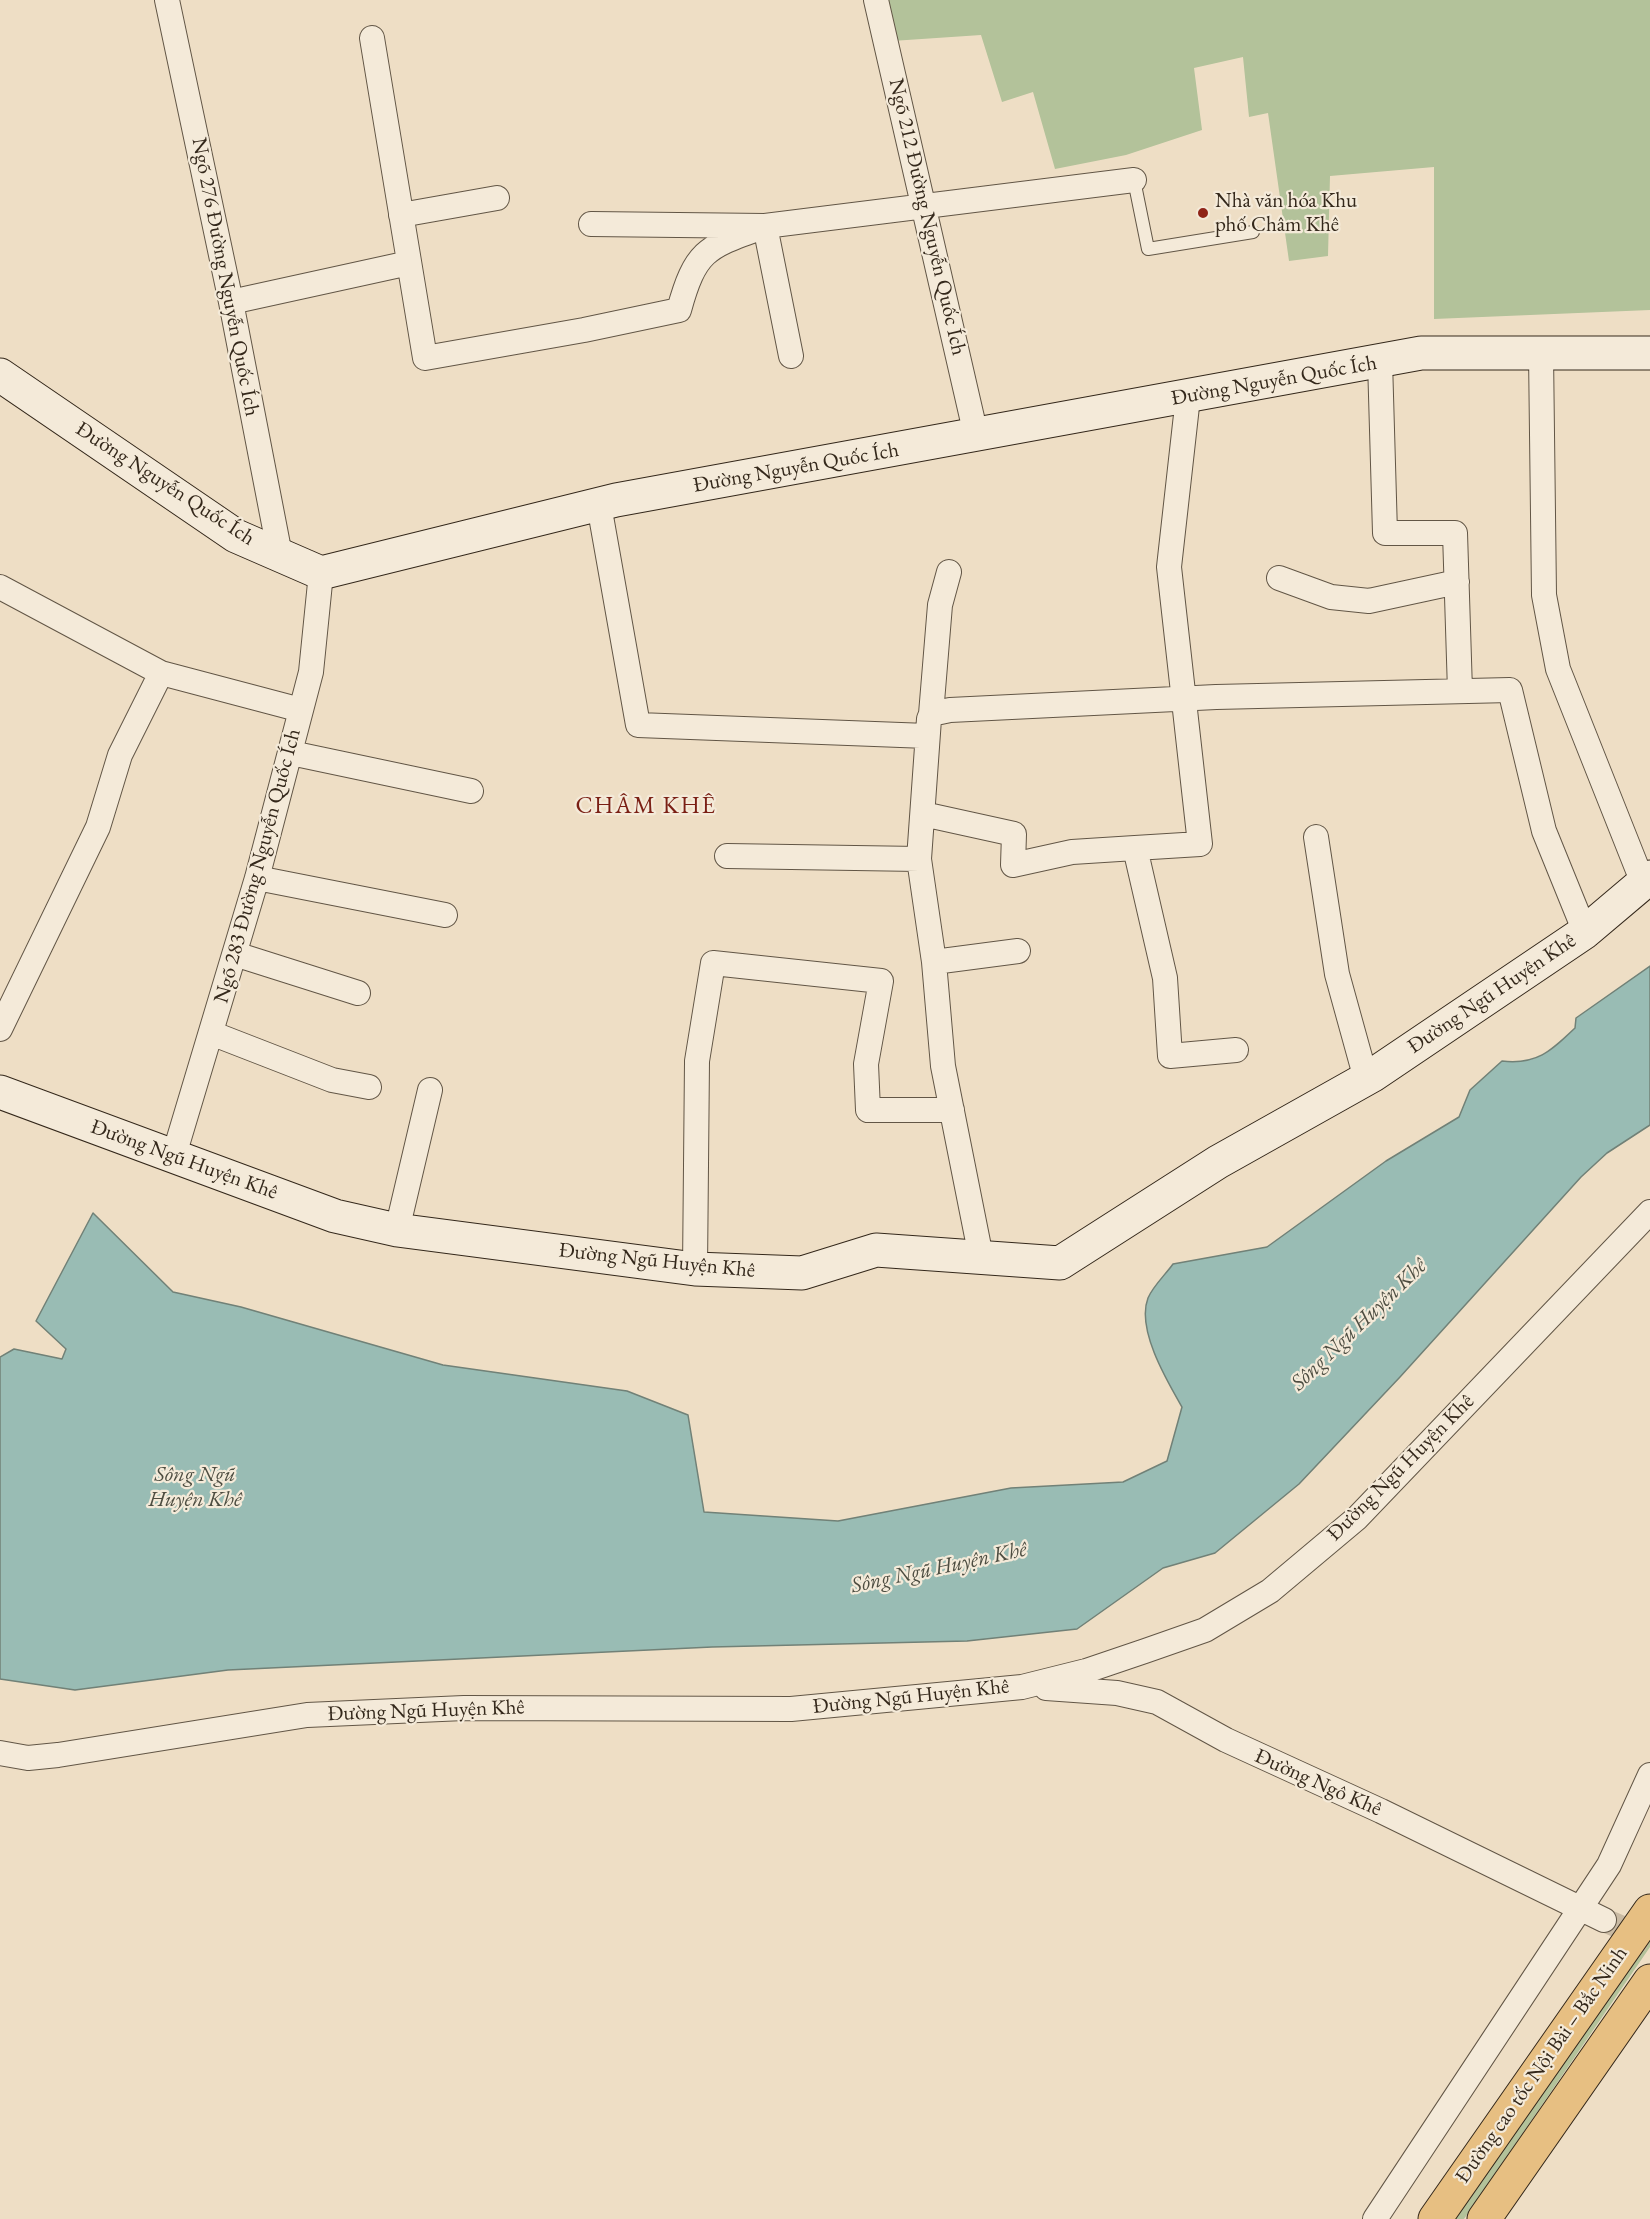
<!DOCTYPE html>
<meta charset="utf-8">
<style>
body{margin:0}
canvas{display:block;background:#eedec5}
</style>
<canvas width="1650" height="2219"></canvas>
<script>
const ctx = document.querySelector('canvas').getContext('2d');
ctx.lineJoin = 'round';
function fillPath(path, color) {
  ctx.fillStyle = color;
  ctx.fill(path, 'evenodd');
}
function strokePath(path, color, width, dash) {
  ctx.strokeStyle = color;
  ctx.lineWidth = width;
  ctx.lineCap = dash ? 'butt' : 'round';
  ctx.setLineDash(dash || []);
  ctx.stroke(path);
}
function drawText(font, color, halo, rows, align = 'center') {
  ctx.font = font + ' "EB Garamond",serif';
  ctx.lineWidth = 4.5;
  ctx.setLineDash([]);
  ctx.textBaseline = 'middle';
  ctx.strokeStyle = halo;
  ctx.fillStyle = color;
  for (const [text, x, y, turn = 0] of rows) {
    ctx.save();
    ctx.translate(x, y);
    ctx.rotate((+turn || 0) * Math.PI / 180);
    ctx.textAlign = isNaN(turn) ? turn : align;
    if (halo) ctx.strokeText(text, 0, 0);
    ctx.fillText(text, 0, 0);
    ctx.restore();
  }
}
fillPath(new Path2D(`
 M882 0H1650V310L1434 319V167L1330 176 1328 256 1289 261 1268 113 1249 117 1243 57 1194 68 1202 130 1126 155 1055 169 1033 92 1002 102 981 35 892 41Z
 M1650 1928V1947L1464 2219H1451Z`), '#b3c29a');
const water = new Path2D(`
 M1650 966V1125L1607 1153 1581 1177 1400 1377 1299 1484 1215 1553 1163 1568 1077 1629 967 1641 712 1647 228 1670 75 1690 0 1679V1357L14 1349 62 1359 66 1349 36 1321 93 1213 173 1292 241 1307 443 1365 627 1391 688 1415 704 1512 838 1521 1011 1488 1123 1482 1167 1461 1182 1407C1167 1381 1136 1329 1148 1298 1153 1286 1166 1274 1173 1264L1267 1247 1386 1161 1459 1117 1470 1090 1502 1061C1537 1065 1551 1051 1575 1028L1576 1018Z`);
fillPath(water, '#99bcb4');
strokePath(water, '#718177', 1.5);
strokePath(new Path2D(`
 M1604 1920 1650 1940`), '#c9baa3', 24, [24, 12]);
const lane = new Path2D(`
 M1134 180 1148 249 1253 232`);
const street = new Path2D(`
 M167 0 231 302 280 555
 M876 0 976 435
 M372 38 425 358 584 330 679 310C696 248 708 247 765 226L791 356
 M401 215 497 198
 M591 224 765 226 1134 180
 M231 302 409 263
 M1541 353 1544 595 1558 669 1643 883
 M1380 361 1385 533H1455L1460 691
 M1188 397 1169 567 1200 844 1135 848 1165 978 1170 1056 1236 1050
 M599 505 638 725 927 736
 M1279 578 1331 597 1369 601 1457 582
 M0 587 161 673 301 710
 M931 714 940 605 949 572
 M291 753 471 791
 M923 814 1014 834 1013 865 1072 852 1135 848
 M1316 837 1337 974 1366 1079
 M727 856 919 859
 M257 878 445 915
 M235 954 358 993
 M934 962 1018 951
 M0 1029 98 827 120 755 161 673
 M211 1033 332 1080 369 1087
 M174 1155 257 878 311 672 321 573
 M397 1230 430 1090
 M981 1257 943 1066 934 962 919 859 929 719 931 714 950 710 1216 697 1510 690 1544 831 1585 932
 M695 1269 697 1061 713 963 881 981 866 1064 868 1110H952
 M1046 1688 1117 1693 1157 1702 1226 1740 1381 1811 1604 1920
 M0 1753 28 1758 58 1755 307 1715 464 1708 791 1709 1022 1687 1086 1671 1145 1651 1205 1630 1270 1591 1357 1518 1650 1212
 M1375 2219 1609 1865 1650 1775`);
const secondary = new Path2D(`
 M0 375 236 536 321 573 616 500 1421 353H1650
 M0 1092 335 1216 397 1230 695 1269 802 1273 876 1250 1060 1263 1218 1162 1373 1075 1585 932 1650 877`);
const highway = new Path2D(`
 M1435 2219 1650 1911
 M1484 2219 1650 1981`);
strokePath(lane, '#625646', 14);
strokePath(street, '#625646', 26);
strokePath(secondary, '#34281b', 35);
strokePath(highway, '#34281b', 35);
strokePath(lane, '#f4ead9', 12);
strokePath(street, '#f4ead9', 24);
strokePath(secondary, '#f4ead9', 33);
strokePath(highway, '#e7bf82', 33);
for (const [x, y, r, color] of [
 [1203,213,6,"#8f2418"]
]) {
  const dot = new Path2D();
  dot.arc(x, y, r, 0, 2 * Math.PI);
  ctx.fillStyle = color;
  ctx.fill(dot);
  strokePath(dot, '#f4ead9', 2);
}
drawText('21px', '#34281b', '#f4ead9', [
 ["Nhà văn hóa Khu",1215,201],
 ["phố Châm Khê",1215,225]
], 'left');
drawText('21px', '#34281b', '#f4ead9', [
 ["Ngõ 212 Đường Nguyễn Quốc Ích",927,217,77],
 ["Ngõ 276 Đường Nguyễn Quốc Ích",225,277,79],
 ["Đường Nguyễn Quốc Ích",1274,381,-10],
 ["Đường Nguyễn Quốc Ích",796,468,-10],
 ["Đường Nguyễn Quốc Ích",165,484,33],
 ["Ngõ 283 Đường Nguyễn Quốc Ích",258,866,-75],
 ["Đường Ngũ Huyện Khê",1492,994,-34],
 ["Đường Ngũ Huyện Khê",184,1160,20],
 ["Đường Ngũ Huyện Khê",657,1261,6],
 ["Đường Ngũ Huyện Khê",1401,1468,-45],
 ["Đường Ngũ Huyện Khê",911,1697,-6],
 ["Đường Ngũ Huyện Khê",426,1711,-2],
 ["Đường Ngô Khê",1318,1783,24],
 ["Đường cao tốc Nội Bài – Bắc Ninh",1542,2065,-55]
]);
drawText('italic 22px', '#4d4d41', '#f4ead9', [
 ["Sông Ngũ Huyện Khê",1359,1325,-44],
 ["Sông Ngũ",195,1475],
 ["Huyện Khê",195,1500],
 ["Sông Ngũ Huyện Khê",939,1568,-12]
]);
ctx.letterSpacing = '1.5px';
drawText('24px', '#7a1f14', '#f4ead9', [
 ["CHÂM KHÊ",646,806]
]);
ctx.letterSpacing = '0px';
</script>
